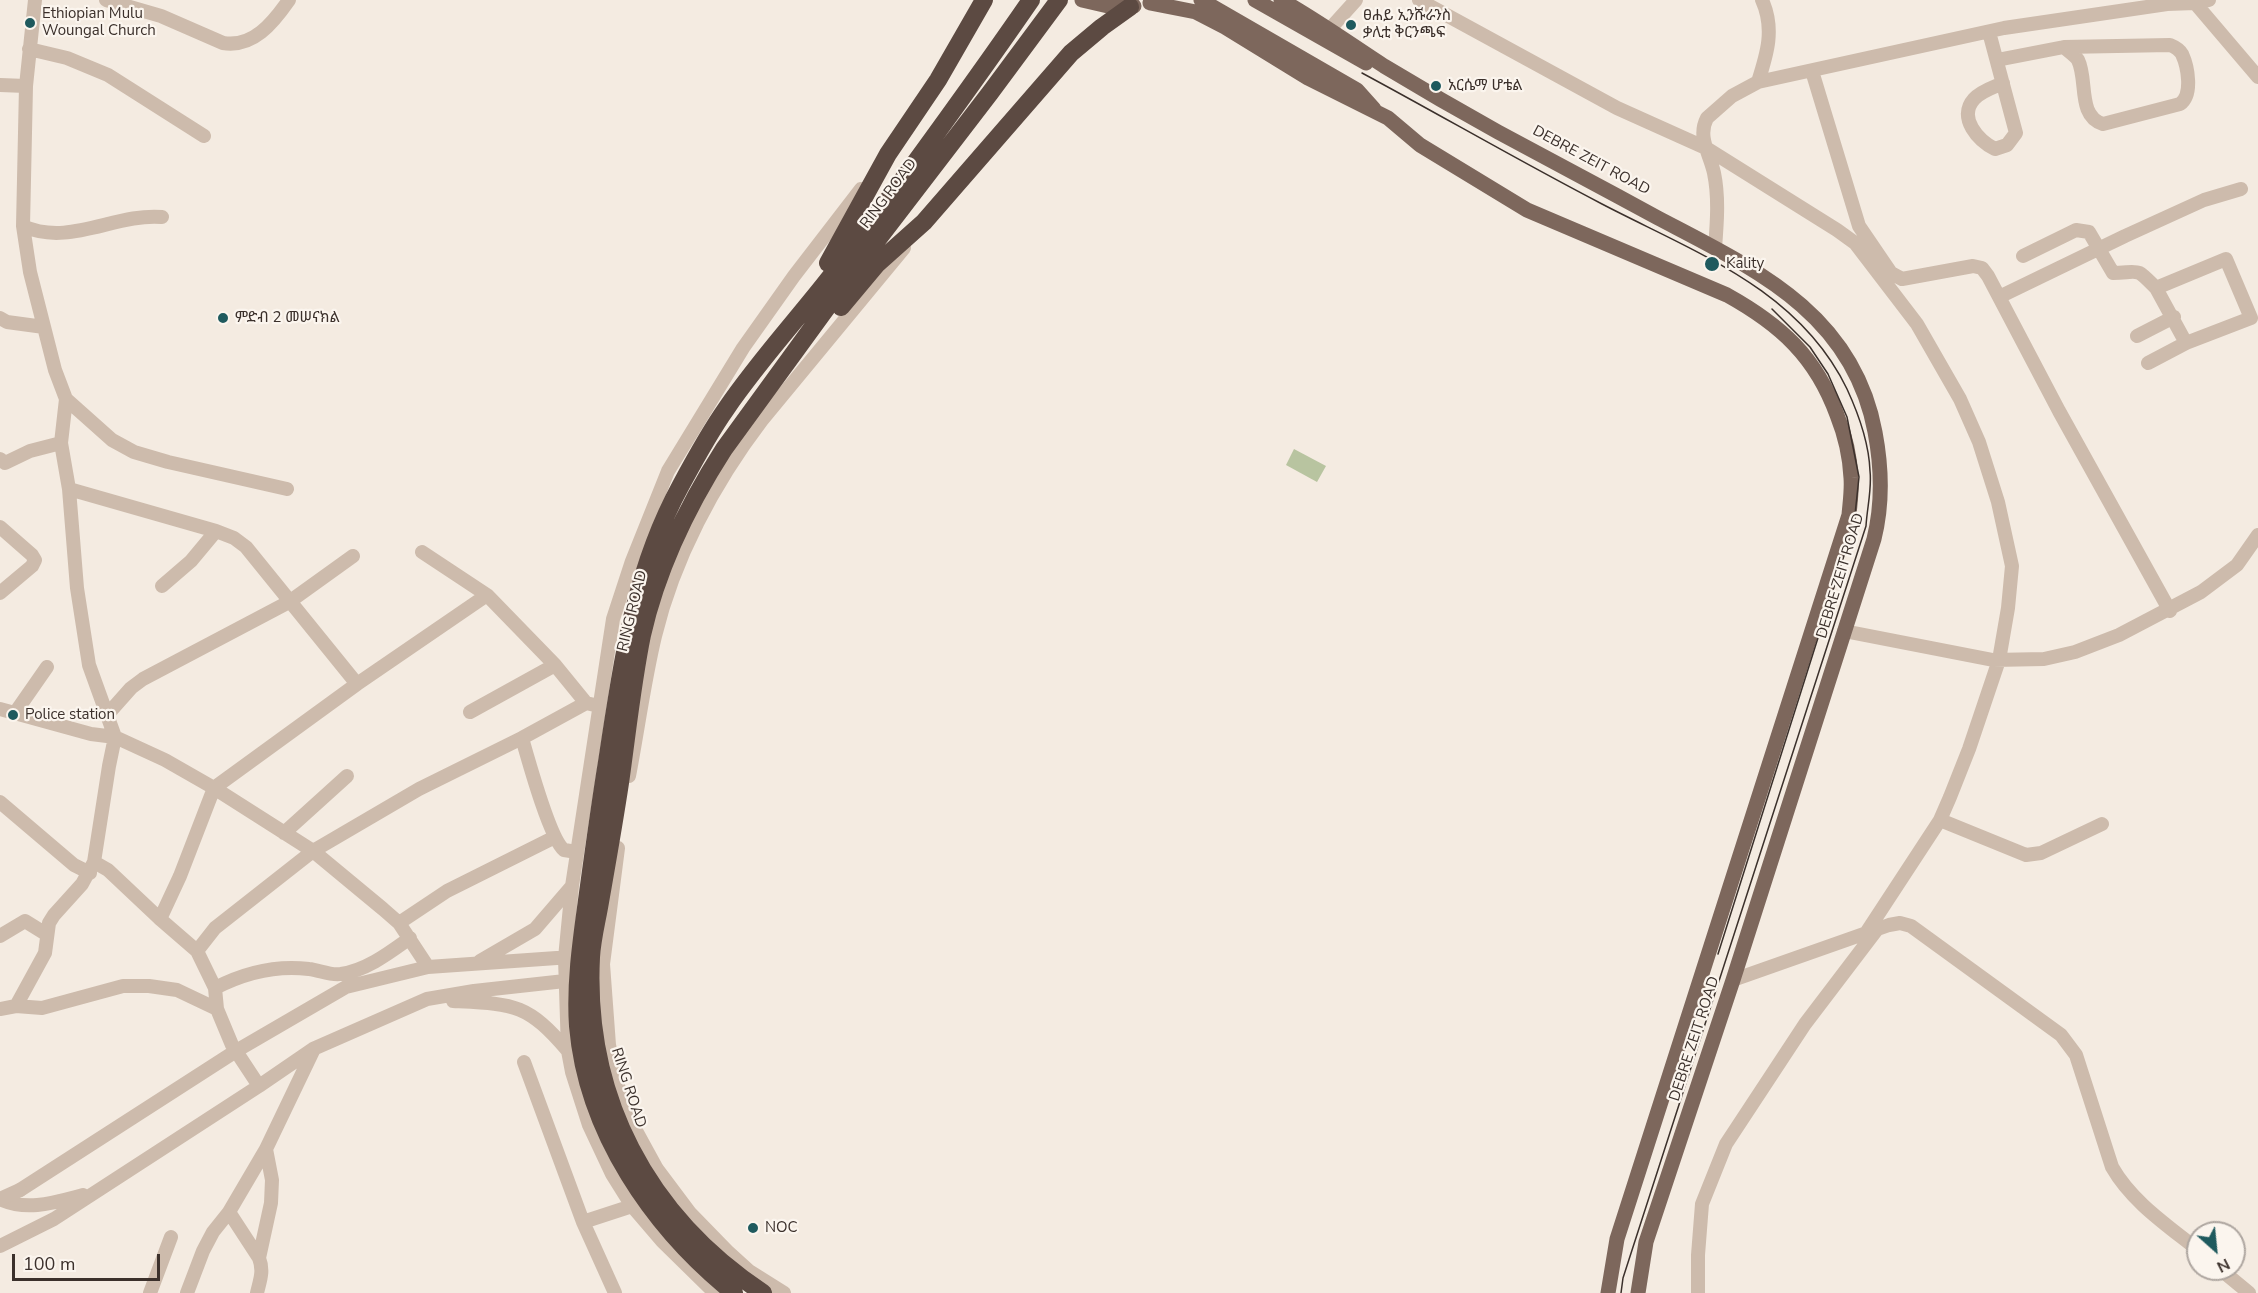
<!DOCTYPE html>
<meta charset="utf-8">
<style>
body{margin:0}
#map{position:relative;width:2258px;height:1293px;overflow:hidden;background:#f4ebe1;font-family:"Nunito Sans",sans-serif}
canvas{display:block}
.north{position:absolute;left:2186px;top:1221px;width:60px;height:60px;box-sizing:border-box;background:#fbf5ee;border:2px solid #aea6a0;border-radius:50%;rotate:153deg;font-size:16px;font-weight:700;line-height:24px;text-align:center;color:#3b302b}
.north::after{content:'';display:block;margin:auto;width:21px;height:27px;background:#1f5a5e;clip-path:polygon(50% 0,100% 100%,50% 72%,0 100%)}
.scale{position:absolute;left:12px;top:1254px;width:148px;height:27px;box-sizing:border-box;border:3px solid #3b302b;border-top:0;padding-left:8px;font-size:18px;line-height:21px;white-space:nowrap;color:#3b302b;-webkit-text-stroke:4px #fbf5ee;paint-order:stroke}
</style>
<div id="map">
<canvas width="2258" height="1293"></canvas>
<div class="north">N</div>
<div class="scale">100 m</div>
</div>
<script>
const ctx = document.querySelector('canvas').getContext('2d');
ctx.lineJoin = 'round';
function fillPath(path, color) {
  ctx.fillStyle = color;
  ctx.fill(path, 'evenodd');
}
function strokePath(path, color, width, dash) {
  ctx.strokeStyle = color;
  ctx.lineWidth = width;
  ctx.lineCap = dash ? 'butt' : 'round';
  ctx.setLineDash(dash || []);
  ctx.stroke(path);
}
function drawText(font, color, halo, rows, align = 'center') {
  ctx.font = font + ' "Nunito Sans","Noto Sans Ethiopic",sans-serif';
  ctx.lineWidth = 4.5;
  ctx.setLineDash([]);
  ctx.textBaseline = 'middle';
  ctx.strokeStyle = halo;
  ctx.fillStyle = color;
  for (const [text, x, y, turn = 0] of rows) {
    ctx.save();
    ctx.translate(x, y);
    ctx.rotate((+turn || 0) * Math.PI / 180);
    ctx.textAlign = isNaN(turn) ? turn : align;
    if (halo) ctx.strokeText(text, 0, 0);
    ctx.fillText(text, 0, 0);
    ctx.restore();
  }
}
fillPath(new Path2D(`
 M1294 449 1326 466 1317 482 1286 465Z`), '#b8c4a0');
strokePath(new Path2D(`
 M106 0 161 16 223 43C253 48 273 23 289 0
 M1419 0 1617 108 1706 148 1837 230 1855 243 1917 324 1960 399 1979 442 1998 502 2012 566 2008 608 1999 660 1969 749 1950 797 1940 820 1866 933
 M2195 3 2258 77
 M1329 30 1356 0
 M1989 32 2016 133 2007 145 1995 149C1979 141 1957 118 1974 99 1981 91 1994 87 2003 83
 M29 49 67 58 108 75 204 136
 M1997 60 2064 47 2170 45C2175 47 2179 49 2182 54 2188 67 2193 95 2180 104L2103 124C2077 116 2088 80 2078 60 2076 56 2068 51 2064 47
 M1812 71 1859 226 1891 273 1902 279 1973 266 1982 268 1988 276 2059 411 2170 611
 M1758 82C1767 54 1775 29 1762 0
 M0 85 26 86
 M23 226C69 247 115 213 162 217
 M1715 248C1717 223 1719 197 1714 173 1710 154 1697 137 1707 118L1732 96 1758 82 2004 28 2167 4 2195 3 2209 0
 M2023 256 2076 230 2089 232 2113 273C2142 272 2135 267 2156 288L2226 259 2251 318 2186 343 2148 363
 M2156 288 2186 343
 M1999 297 2125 236 2204 200 2241 189
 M0 318 7 322 44 327
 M2137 336 2174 317
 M66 399 112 440 134 452 168 462 287 489
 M0 459 5 463 30 451 61 443
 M69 489 216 531 234 538 246 547 357 684
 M0 527 32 555 35 560 32 566 0 593
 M422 552 487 595
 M162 586 191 561 216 531
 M1844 631 1993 660 2044 659 2075 652 2119 635 2201 592 2237 565 2258 535
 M0 709 91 734 115 737 165 760 214 788 313 851 383 909 399 923 428 967
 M470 712 555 665
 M15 713 47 667
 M107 715 131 688 143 679 289 602 353 556
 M522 738C528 759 550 839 564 850L577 852
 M629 776C638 729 644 682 655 636 674 558 714 483 762 420L904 248
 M0 802 74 865 90 873
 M1940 820 2026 855 2041 853 2102 824
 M284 833 347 776
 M618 848 603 964 609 1045 618 1086 634 1127 657 1169 690 1213 727 1251 749 1271 784 1293
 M94 862 108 870 160 919 197 951 215 988 217 1009 232 1045 259 1086
 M160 919 180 876 214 788 357 684 487 595 555 665 586 703 599 706
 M399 923 447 891 555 837
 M0 936 25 921 46 934
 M197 951 215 928 313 851 419 789 522 738 586 703
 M480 961 535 929 572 886
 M1733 980 1889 925 1900 923 1911 926 2061 1035 2076 1055 2112 1167C2132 1202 2167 1225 2198 1250
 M215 988C244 973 277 965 309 969 319 970 331 976 341 974 367 970 389 953 410 938
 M453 1001C514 1004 527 1003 568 1051
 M16 1006 45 953 49 923 54 915 82 884 94 862 109 766 115 737 89 665 77 588 69 489 61 443 66 399 55 370 30 272 23 226 26 86 35 0
 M0 1009 16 1006 42 1008 123 986H149L177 990 217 1009
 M524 1062 583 1222 615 1293
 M20 1190 236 1051 346 987 428 967 571 957
 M0 1199C27 1212 56 1202 83 1195
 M229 1212 259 1258C264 1271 260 1280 257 1293
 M583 1222 632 1206
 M0 1246 54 1219 259 1086 313 1049 427 999 474 991 574 980
 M259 1258 271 1203 272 1180 266 1149
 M2220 1269 2249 1293
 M150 1293 171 1237
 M187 1293 203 1251 213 1232 229 1212 266 1149 313 1051
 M715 1293 662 1241 632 1206 612 1174 589 1125 572 1072 568 1051 565 958 572 886 613 619 632 561 668 471 743 348 794 276 861 189
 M1698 1293V1255L1702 1204 1726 1144 1805 1024 1878 928`), '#cdbbac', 14);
strokePath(new Path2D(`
 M1082 0 1108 6H1134
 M1201 0 1357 90 1374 109
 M1255 0 1366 63
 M1281 0C1317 20 1350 44 1384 66 1422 89 1460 111 1498 132 1552 161 1605 189 1658 218 1755 269 1853 313 1875 432 1882 469 1883 503 1874 539L1733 980 1646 1242 1638 1293
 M1150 3 1196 12 1225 27 1308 78 1388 118 1420 145 1527 210 1727 295C1781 325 1816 357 1837 415 1845 435 1850 456 1851 478 1852 490 1850 503 1849 515L1617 1239 1608 1293`), '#7d675c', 15);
strokePath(new Path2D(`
 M828 263 888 154 938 80 984 0
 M841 307 877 264 924 222 1071 53 1102 27 1130 7
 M734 1293C653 1228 587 1132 578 1026 575 982 582 937 588 893 594 849 600 805 607 762 622 664 633 573 681 485 695 459 709 433 726 409 762 356 807 309 845 258 908 173 971 87 1031 0
 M763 1293C647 1216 584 1097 591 957 592 939 597 920 600 902 607 862 614 823 620 783 627 734 632 684 642 635 657 569 688 505 724 449L855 269 990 93 1059 0`), '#5c4a42', 18);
strokePath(new Path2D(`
 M1362 73C1442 116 1521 162 1602 204 1694 252 1799 289 1847 389 1859 415 1869 443 1870 471 1872 489 1867 508 1866 526L1623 1278 1621 1293
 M1718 954 1854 524 1859 477 1847 417 1828 374 1810 347 1772 309`), '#3b302b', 1.5);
strokePath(new Path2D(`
 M0 1199 20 1190`), '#cdbbac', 14);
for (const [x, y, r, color] of [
 [30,23,6,"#1f5a5e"],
 [1351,25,6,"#1f5a5e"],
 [1436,86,6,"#1f5a5e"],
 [1712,264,8,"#1f5a5e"],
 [223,318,6,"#1f5a5e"],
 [13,715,6,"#1f5a5e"],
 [753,1228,6,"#1f5a5e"]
]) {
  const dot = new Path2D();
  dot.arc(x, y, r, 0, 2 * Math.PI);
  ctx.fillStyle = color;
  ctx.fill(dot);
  strokePath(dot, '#fbf5ee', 2);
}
drawText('15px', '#3b302b', '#fbf5ee', [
 ["Ethiopian Mulu",42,14],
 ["Woungal Church",42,31],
 ["ፀሐይ ኢንሹራንስ",1363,16],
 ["ቃሊቲ ቅርንጫፍ",1363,33],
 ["አርሴማ ሆቴል",1448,86],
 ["Kality",1726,264],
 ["ምድብ 2 መሠናክል",235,318],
 ["Police station",25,715],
 ["NOC",765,1228]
], 'left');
drawText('15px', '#3b302b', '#fbf5ee', [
 ["DEBRE ZEIT ROAD",1591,161,28],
 ["RING ROAD",889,194,-53],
 ["DEBRE ZEIT ROAD",1841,576,-73],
 ["RING ROAD",633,611,-76],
 ["DEBRE ZEIT ROAD",1695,1039,-72],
 ["RING ROAD",628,1088,72]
]);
</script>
